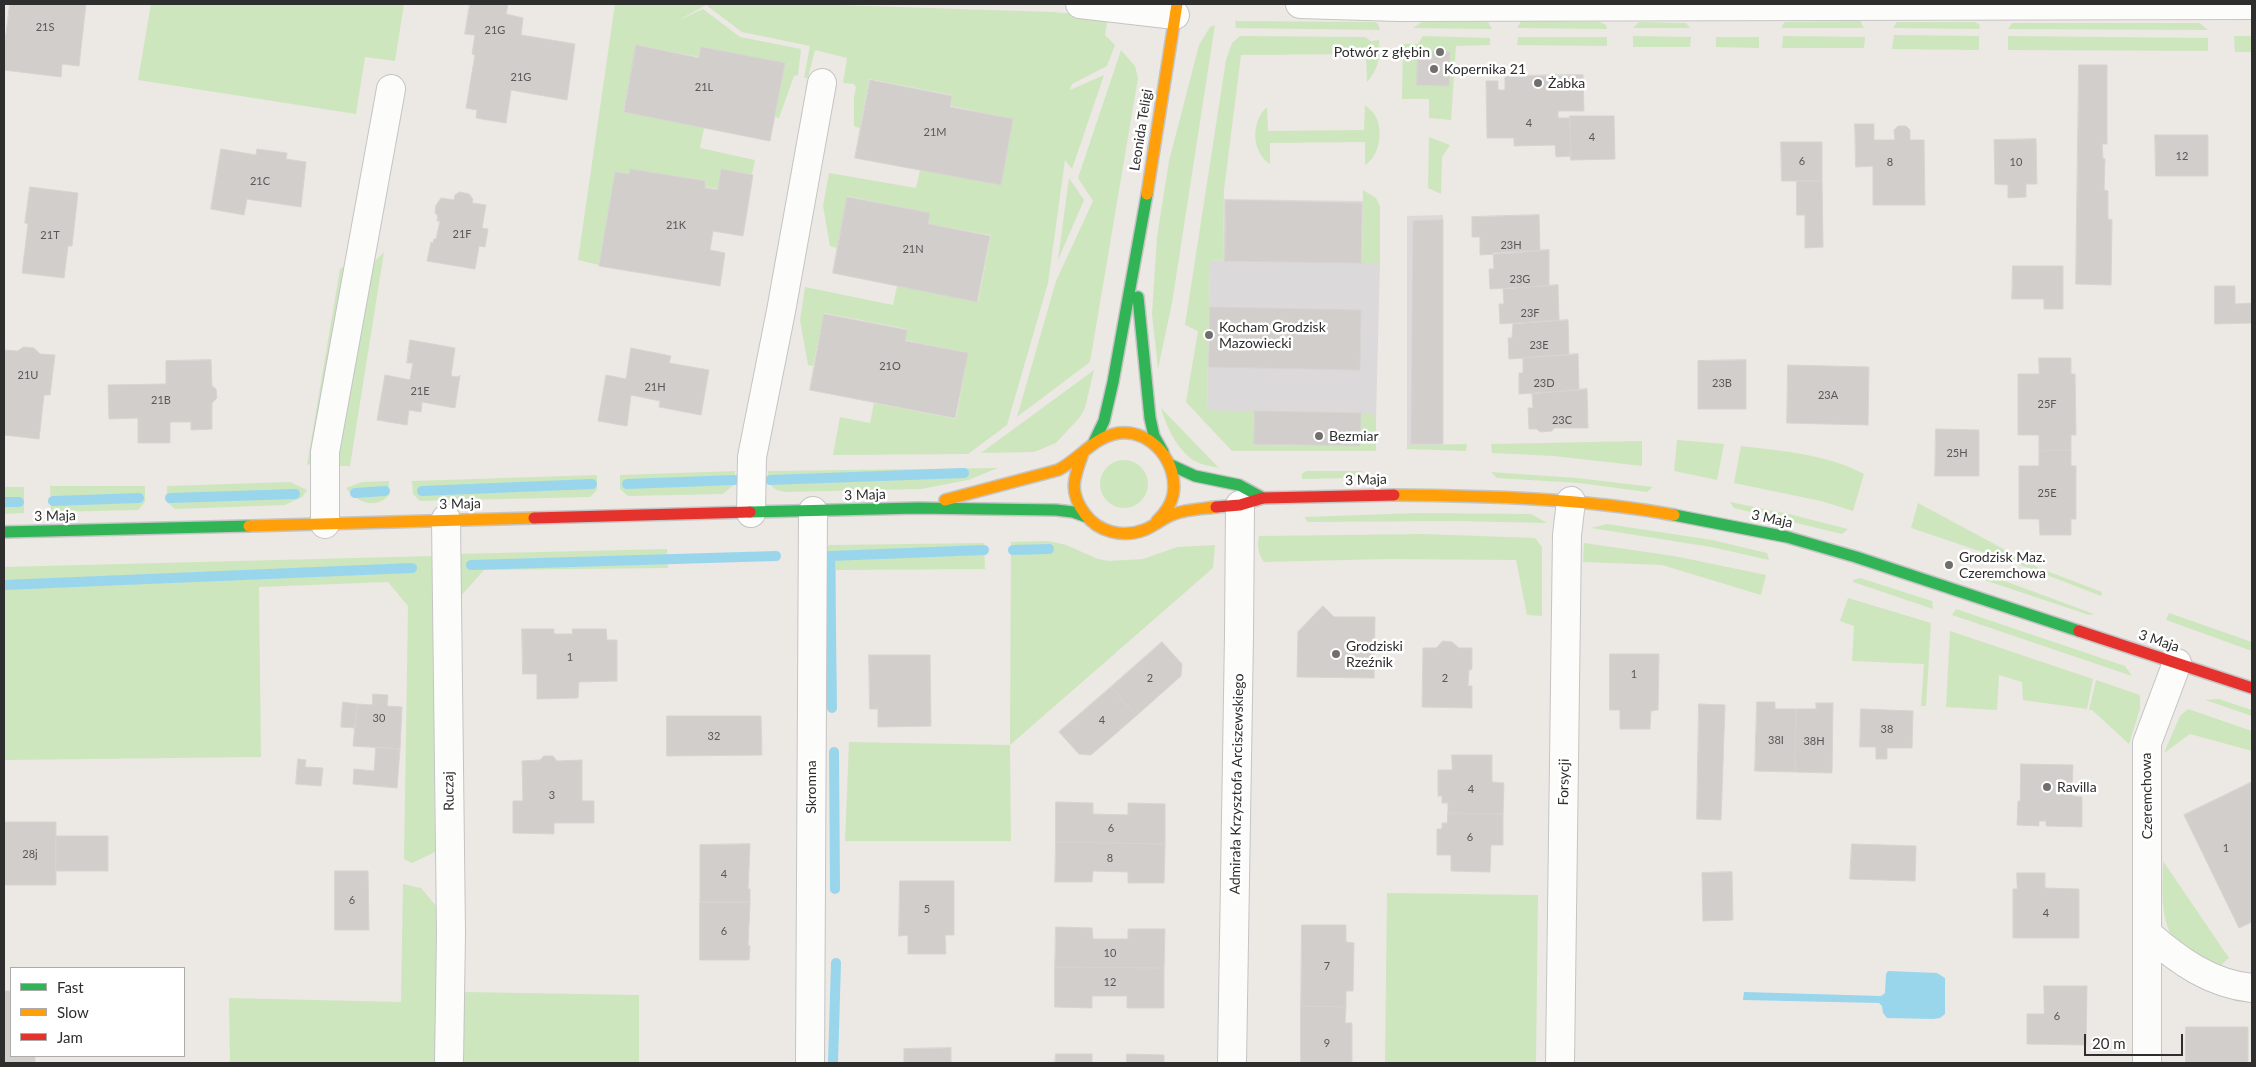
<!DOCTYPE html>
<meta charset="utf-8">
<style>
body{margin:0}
#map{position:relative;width:2256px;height:1067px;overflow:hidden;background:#ece8e4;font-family:Lato,sans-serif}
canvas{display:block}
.frame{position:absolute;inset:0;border:5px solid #2e2e2e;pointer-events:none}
.legend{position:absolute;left:10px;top:967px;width:175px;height:90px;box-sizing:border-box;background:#fff;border:1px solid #ababab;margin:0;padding:6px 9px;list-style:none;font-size:15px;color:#2e2e2e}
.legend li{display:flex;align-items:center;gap:10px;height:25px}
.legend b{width:25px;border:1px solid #ababab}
.scale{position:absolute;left:2084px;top:1034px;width:99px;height:22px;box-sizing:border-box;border:2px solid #2e2e2e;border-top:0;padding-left:6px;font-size:15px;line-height:18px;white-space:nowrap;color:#2e2e2e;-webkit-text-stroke:4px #fff;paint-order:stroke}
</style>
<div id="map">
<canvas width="2256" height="1067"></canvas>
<div class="frame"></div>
<ul class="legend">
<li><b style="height:6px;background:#30b455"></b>Fast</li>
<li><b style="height:6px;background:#ff9f0a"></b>Slow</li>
<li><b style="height:6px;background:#e5322d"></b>Jam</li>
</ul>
<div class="scale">20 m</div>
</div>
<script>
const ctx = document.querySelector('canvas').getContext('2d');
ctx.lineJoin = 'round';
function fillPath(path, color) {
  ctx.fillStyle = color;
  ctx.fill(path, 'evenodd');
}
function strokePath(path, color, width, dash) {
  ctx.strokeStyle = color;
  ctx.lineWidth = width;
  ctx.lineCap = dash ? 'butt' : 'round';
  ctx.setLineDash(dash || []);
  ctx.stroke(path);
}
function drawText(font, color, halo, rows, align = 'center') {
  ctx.font = font + ' Lato,sans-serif';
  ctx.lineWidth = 5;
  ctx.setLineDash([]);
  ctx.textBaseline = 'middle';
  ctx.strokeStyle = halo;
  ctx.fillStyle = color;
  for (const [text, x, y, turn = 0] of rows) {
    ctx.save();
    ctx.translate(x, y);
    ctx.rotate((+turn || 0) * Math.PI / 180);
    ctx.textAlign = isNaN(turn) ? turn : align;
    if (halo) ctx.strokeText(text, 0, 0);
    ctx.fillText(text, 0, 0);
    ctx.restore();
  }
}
fillPath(new Path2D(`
 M1224 199 1363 201 1362 263H1380L1376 419 1372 414 1360 446 1254 445 1207 410 1210 261 1223 260Z
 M1443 215V444L1407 445V216Z`), '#dcd9db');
fillPath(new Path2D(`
 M151 4H404L395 61 365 57 356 114 138 80Z
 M615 4H805L1053 12 1108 17 1105 35 1115 45 1107 66 1072 84 1070 90 1104 75 1072 169 1065 160 1048 283 1007 425 968 454 833 455 840 417 870 423 874 403 956 419 968 353 905 340 907 329 824 313 813 366 808 365 800 320 805 287 893 305 897 286 978 302 991 235 928 224 930 213 847 196 837 248 830 246 823 206 829 173 916 188 920 170 1001 185 1013 119 951 106 952 95 869 79 860 128 854 126V97L856 87 854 84 843 83 847 58 815 50 808 78H804L810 46 742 32 706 5 677 21 703 9 740 37 801 49 798 75 794 76 779 118 775 117 785 63 701 47 699 57 636 45 623 112 704 128 700 148 755 160 752 174 721 169 718 189 705 187 706 181 631 169 629 174 615 172 599 265 578 260Z
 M1235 21 1375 22 1378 24 1380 30 1236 28Z
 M1521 21 1600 22 1606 25 1607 29 1517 28Z
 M1860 21 1864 28H1782V26L1785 22Z
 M1422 22H1488L1492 29 1413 28Z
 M1639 22 1686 23 1690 28H1633Z
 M1897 22H1975L1979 24 1980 29 1893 28Z
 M2012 23H2200L2208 30 2008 29Z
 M1215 25 1172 303 1158 369 1152 314 1157 237 1169 161 1199 45 1210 27Z
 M1894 35 1979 36V50L1892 49Z
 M1240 36 1365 37 1371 41 1379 40C1380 57 1379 69 1367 82L1366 54 1241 55 1224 190 1223 260 1210 261 1207 410 1254 412V445L1360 446 1361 413 1372 414 1376 419V451H1232L1186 402 1198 331 1185 325 1226 60 1232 43Z
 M1423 36 1490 38V45L1456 46 1451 120 1429 118V99H1402L1403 44H1418Z
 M1633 36 1691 37 1690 47H1633Z
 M1783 36 1865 37 1864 48H1782Z
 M2008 36 2208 38V51L2008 50Z
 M2234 36H2252V52H2235Z
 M1518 37H1607V46L1517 45Z
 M1716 37H1759V48L1716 47Z
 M1121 50 1135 66 1138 78 1090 362 1017 417 1056 281 1093 201 1078 178Z
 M1365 105C1368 108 1374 112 1376 117 1383 131 1380 156 1365 165V142L1270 143V164C1251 152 1251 121 1267 107L1268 131 1364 130Z
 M1429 137 1450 145 1442 157 1441 194 1428 188Z
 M1069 178 1084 200 1058 260Z
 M1363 190 1376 198 1380 206V263H1362Z
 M384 252 350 466H338L357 298 368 268Z
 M345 266 349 273 310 464 307 465 340 269Z
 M1094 370 1085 408 1080 417 1056 443 1034 452 981 453Z
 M1161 408 1219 468C1210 466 1197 464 1190 458 1175 445 1166 426 1161 408Z
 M1677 440 1724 444 1717 480 1674 471Z
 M1642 441V466L1554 456 1492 453 1491 444Z
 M1467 444 1466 451 1407 449V445Z
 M1741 446C1782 451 1827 454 1864 474L1853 511 1821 501 1734 483Z
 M1100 484a24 24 0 1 1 48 0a24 24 0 1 1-48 0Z
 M998 468 968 480 921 489 785 492C771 490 768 484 768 471Z
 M735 471V484L723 494 628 496 620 489V475Z
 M1306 471H1363L1352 478 1302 479V474Z
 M1491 472 1577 478 1653 487 1647 492 1579 483 1497 478Z
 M597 475V490L590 497 420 501 413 494 412 481Z
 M389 481V495C376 510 358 503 346 488L362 482Z
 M290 482 307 490 302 497 285 505 175 509 167 502V486Z
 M50 486H145V502L138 510 51 512Z
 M4 487H24V513L4 514Z
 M1730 502 1789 514 1848 529 1842 534 1734 508Z
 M1918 503 2039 568 2102 592 2101 596 2018 564 1911 528Z
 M1418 513 1531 514 1547 523 1457 521 1308 522 1304 517Z
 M1607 524 1712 540 1767 553 1769 560 1711 547 1591 528Z
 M1423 534 1535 538 1542 547V616L1527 615 1516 560 1388 559 1264 562C1258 554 1257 546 1259 536Z
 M1048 541 1066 545 1098 559 1109 561 1143 559 1177 547 1215 545 1213 568 1010 745 1011 841H845L849 742 1010 745 1011 542Z
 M984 543 985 569 836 570V709H824L825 551 829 545Z
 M1584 543 1674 556 1766 575 1761 595 1662 565 1583 562Z
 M667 549 668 568 484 570 460 597 455 554Z
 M433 556 435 852 412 863 404 859 408 606 388 582 259 587 261 757 4 760V567Z
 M1975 570 2094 614 2089 615 1972 576Z
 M1860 578 1932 601 1933 609 1853 582V580Z
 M1848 598 1931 623 1926 706H1921L1924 664 1852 661 1854 626 1840 621Z
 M1956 609 2125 666 2132 676 1952 615Z
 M2169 613 2252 642V651L2166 620Z
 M1950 631 2093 679 2087 709 2023 700 2022 682 1999 675 1997 710 1946 707Z
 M2096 680 2140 695V709L2129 744 2092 710H2089Z
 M2219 699 2252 710V716L2205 700Z
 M2188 709 2252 731V751L2190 734 2164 753 2180 716Z
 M2163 861 2229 958 2220 966C2208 961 2195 956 2185 949 2157 932 2163 888 2163 861Z
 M403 884 421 888 437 907V1063H230L229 998 401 1002Z
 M1387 893 1538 895 1536 1063H1385Z
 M462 992 639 995V1063H463Z`), '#cee6be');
fillPath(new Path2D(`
 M1888 971 1937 973 1945 978V1014L1940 1018 1933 1019 1887 1018 1883 1013 1882 1006 1879 1003 1743 1000 1744 992 1881 996 1885 993 1886 974Z`), '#99d6ec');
strokePath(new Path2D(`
 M770 480 964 473
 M627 484 735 480
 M422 491 592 484
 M355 493 385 491
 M170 498 295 494
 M53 501 139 498
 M4 502H19
 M1013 550 1049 549
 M471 565 776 556
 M4 585 412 568
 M832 708 830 556 984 550
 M834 752 835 889
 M833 1063 836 963`), '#99d6ec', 10);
const building = new Path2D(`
 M10 4H86L79 66 62 64 61 77 4 70V50Z
 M470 4H508L506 14 523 18 521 35 575 44 567 100 511 90 506 123 476 118 477 110 466 108 475 55 472 54 475 35 465 34Z
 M636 45 699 58 701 47 785 63 770 141 624 112Z
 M1418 51 1450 52 1449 86 1417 85Z
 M2079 65H2107V144H2102L2103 159H2105L2104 190 2108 191V219L2112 220 2111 285 2076 284Z
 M1583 75 1584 111H1558V118H1570L1571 156 1556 157 1555 145 1514 146V138H1487L1486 81H1498V90H1505V76Z
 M870 80 952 96 950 107 1013 119 1001 185 855 158Z
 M1570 116H1614L1615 159 1571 160Z
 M1855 124H1874V140H1895L1894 130 1898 126H1906L1910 130V140H1924L1925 205H1873V166L1856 167Z
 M2155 135H2208V176H2156Z
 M2036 139 2037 184H2026V197L2008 198V185L1995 184 1994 140Z
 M1781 142H1822V181H1782Z
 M221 149 256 155 257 149 287 153 286 159 306 162 301 207 247 199 244 215 211 209Z
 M630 169 705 181V188L718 190 721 169 753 175 743 236 713 231 710 250 725 253 720 286 599 266 615 172 629 174Z
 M1797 181H1822L1823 247 1805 248V215H1797Z
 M30 187 78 193 72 246H68L64 278 22 273 28 224 25 223Z
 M460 192 469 194 473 199 472 203 486 205 482 228 488 229 485 247 479 246 475 269 427 261 431 242 433 243 434 239H436L440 221H437L438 216 435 213 436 205 441 198 454 200 455 195Z
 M847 197 930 213 928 224 990 236 977 302 833 273Z
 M1226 200 1362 203 1361 263 1225 261Z
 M1539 215 1540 251 1480 255V237H1472V217Z
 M1443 220V444H1411L1413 221Z
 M1549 250V286L1490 289 1489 269H1494L1493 253Z
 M2013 266H2063V309H2044V299H2012Z
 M1558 285 1559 320 1500 324 1499 304H1504L1503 289Z
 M2215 286H2235V304L2252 303V323L2215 324Z
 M1210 307 1361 310 1360 370 1209 367Z
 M824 314 907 330 905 341 968 353 955 418 810 390Z
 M1568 320 1569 355 1509 359 1508 338H1512L1513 324Z
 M410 340 455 348 451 376 458 377 460 375 455 408 422 402 421 412 409 410 407 425 377 420 385 375 410 380 413 363H407Z
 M24 347 34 348 40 354 55 355 50 395H44L39 439 4 435V350L17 351Z
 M631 348 671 356 669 363 709 370 701 415 659 407 660 401 631 395 627 426 598 421 606 375 626 379Z
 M1578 354 1579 390 1519 394V373H1523V358Z
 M2039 358H2071V374H2075L2076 435H2071V450L2039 451V435H2018V374H2039Z
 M211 360 212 386 216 389 217 398 212 403V429L191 430V422H170V443H138V418L109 419 108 385 166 384V361Z
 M1746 360V409H1698V361Z
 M1788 365 1869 367 1868 425 1787 423Z
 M1587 389 1588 428H1554L1552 431 1540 432 1537 429H1529L1528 408H1533L1532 394Z
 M1255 411 1361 413 1360 446 1254 444Z
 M1936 429 1979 430V476H1935Z
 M2071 450V466H2076V519H2071V535H2040L2039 519H2019V466H2039V451Z
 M1323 606 1334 617H1375L1374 678 1297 677 1298 632Z
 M522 629H554V634H573L572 629H606L607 640H617V681L579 682 578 698 537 699V674H523Z
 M1443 641 1452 642 1459 648H1472V669L1469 670 1468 686H1472V708L1422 707 1423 648H1436Z
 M1162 642 1182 664 1181 676 1136 716 1111 687Z
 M1610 654H1659L1658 710 1651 711 1650 729H1620V710H1610Z
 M869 655H930L931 726 878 727V709H870Z
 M1111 687 1136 716 1091 755 1079 754 1059 732Z
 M373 694 388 695 387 706 402 707 400 749 353 746 357 704 372 705Z
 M343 702 357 704 355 728 341 727Z
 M1757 702H1775V709H1796L1795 772 1755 771Z
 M1816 703H1833L1832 773 1795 772 1796 709H1816Z
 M1699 704 1725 705 1721 820 1697 819Z
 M1861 709 1913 711 1912 748H1887V759H1876V747H1860Z
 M667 716H761L762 755 667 756Z
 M376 747 400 749 397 788 353 784 354 769 374 771Z
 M1452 755H1492V782L1504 783 1503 814 1448 813V803H1442V796H1438V770H1452Z
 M544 756H553L557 761 582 760V801H594V823H554V834L513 833V801H523L522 761 540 760Z
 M298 759 306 760 305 767 323 768 321 786 296 784Z
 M2021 764 2073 765 2072 796 2082 797V827L2046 826V821H2039V826L2017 825 2018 801H2020Z
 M2252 782V922L2239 928 2184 815Z
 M1056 802 1093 803V814L1128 815V803L1165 804V844L1056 842Z
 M1448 813 1503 814V845H1491L1490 872 1451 871V855H1437V829H1442V823H1447Z
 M4 822H56V885H4Z
 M56 836H108V871H56Z
 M1056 842 1165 844 1164 883H1128V872L1093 871 1092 882H1055Z
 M750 844 748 889H750V902H700V845Z
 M1852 844 1916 846 1915 881 1850 879Z
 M335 871H368L369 930H335Z
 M1732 872 1733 920 1703 921 1702 873Z
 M2017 873H2045V888L2079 889V938H2013V889H2017Z
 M900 881H954V935H945L946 954H908V935L899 936Z
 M700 902H750L748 945 750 946 749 960H700Z
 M1302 925H1346V942L1354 943 1353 991H1346V1007L1301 1006Z
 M1056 927 1092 928 1093 939H1128V929H1165L1164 968 1055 967Z
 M1055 967 1164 968V1008H1127V996H1092V1008L1055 1007Z
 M2044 986H2087L2086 1045 2027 1044V1014H2044Z
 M4 991H11V1056H35V1063H4Z
 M1301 1006 1346 1007 1345 1023H1352V1063H1301Z
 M2186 1027H2248V1063H2186Z
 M951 1048V1063H904V1049Z
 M1056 1054H1092V1063H1055Z
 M1127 1054 1164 1055V1063H1127Z`);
fillPath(building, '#d1cecb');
strokePath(building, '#d7d4d0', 1);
const street = new Path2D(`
 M1080 4 1175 15
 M1300 4 1399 7 2252 5
 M751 513 752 457 781 311 822 83
 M446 519 451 933 449 1063
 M325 524V452L391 89
 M2148 934C2179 961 2211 984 2252 988
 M810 1063 813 511
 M1232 1063 1239 635 1240 505
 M1560 1063 1567 535 1571 501
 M2147 1063V743L2177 663`);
const fast = new Path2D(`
 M1138 297 1150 418 1154 436 1163 452
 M1094 442 1104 421 1113 382 1147 194
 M1171 465 1195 476 1239 485 1263 498
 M750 512 917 508 1056 510 1073 512 1087 517
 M1674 515 1787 537 1856 557 2079 631
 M4 532 249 526`);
const slow = new Path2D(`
 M1147 194 1177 4
 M1083 453C1074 478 1068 491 1085 514 1098 532 1123 538 1144 530 1155 526 1164 517 1174 514 1188 509 1202 509 1216 507
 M1394 495C1487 496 1582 498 1674 515
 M945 500 1058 470C1080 459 1093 437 1119 433 1152 429 1179 464 1173 495 1171 505 1164 514 1157 521
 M249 526 534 518`);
const jam = new Path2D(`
 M1216 507 1240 505 1263 498 1394 495
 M534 518 750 512
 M2079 631 2252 688`);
strokePath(street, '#c5c4c5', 30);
strokePath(fast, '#c5c4c5', 14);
strokePath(slow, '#c5c4c5', 14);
strokePath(jam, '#c5c4c5', 14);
strokePath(street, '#fcfcfb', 28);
strokePath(fast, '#30b455', 11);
strokePath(slow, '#ff9f0a', 11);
strokePath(jam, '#e5322d', 11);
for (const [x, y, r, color] of [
 [1440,52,5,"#706f6e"],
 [1434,69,5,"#706f6e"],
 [1538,83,5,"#706f6e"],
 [1209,335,5,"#706f6e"],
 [1319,436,5,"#706f6e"],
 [1949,565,5,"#706f6e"],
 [1336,654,5,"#706f6e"],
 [2047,787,5,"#706f6e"]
]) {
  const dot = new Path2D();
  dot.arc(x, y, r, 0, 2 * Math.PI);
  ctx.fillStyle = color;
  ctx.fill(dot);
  strokePath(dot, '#fff', 2);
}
drawText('11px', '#585857', null, [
 ["21S",45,27],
 ["21G",495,30],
 ["21G",521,77],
 ["21L",704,87],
 ["4",1529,123],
 ["21M",935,132],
 ["4",1592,137],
 ["12",2182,156],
 ["6",1802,161],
 ["8",1890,162],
 ["10",2016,162],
 ["21C",260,181],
 ["21K",676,225],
 ["21F",462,234],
 ["21T",50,235],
 ["23H",1511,245],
 ["21N",913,249],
 ["23G",1520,279],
 ["23F",1530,313],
 ["23E",1539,345],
 ["21O",890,366],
 ["21U",28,375],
 ["23D",1544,383],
 ["23B",1722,383],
 ["21H",655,387],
 ["21E",420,391],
 ["23A",1828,395],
 ["21B",161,400],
 ["25F",2047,404],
 ["23C",1562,420],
 ["25H",1957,453],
 ["25E",2047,493],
 ["1",570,657],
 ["1",1634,674],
 ["2",1150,678],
 ["2",1445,678],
 ["30",379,718],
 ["4",1102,720],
 ["38",1887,729],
 ["32",714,736],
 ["38I",1776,740],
 ["38H",1814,741],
 ["4",1471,789],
 ["3",552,795],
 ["6",1111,828],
 ["6",1470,837],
 ["1",2226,848],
 ["28j",30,854],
 ["8",1110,858],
 ["4",724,874],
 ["6",352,900],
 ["5",927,909],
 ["4",2046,913],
 ["6",724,931],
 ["10",1110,953],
 ["7",1327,966],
 ["12",1110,982],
 ["6",2057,1016],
 ["9",1327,1043]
]);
drawText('14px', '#2e2e2e', '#fff', [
 ["Potwór z głębin",1430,52,"right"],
 ["Kopernika 21",1444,69],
 ["Żabka",1548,83],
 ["Kocham Grodzisk",1219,327],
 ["Mazowiecki",1219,343],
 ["Bezmiar",1329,436],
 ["Grodzisk Maz.",1959,557],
 ["Czeremchowa",1959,573],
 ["Grodziski",1346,646],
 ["Rzeźnik",1346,662],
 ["Ravilla",2057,787]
], 'left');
drawText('14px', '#2e2e2e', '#fff', [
 ["Leonida Teligi",1141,130,-81],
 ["3 Maja",1366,480,-2],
 ["3 Maja",865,495,-2],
 ["3 Maja",460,504,-1],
 ["3 Maja",55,516,-1],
 ["3 Maja",1772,519,12],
 ["3 Maja",2159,641,19],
 ["Forsycji",1564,782,-89],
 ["Admirała Krzysztofa Arciszewskiego",1237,784,-89],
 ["Skromna",811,787,-90],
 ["Ruczaj",449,791,-91],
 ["Czeremchowa",2147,796,-91]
]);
</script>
